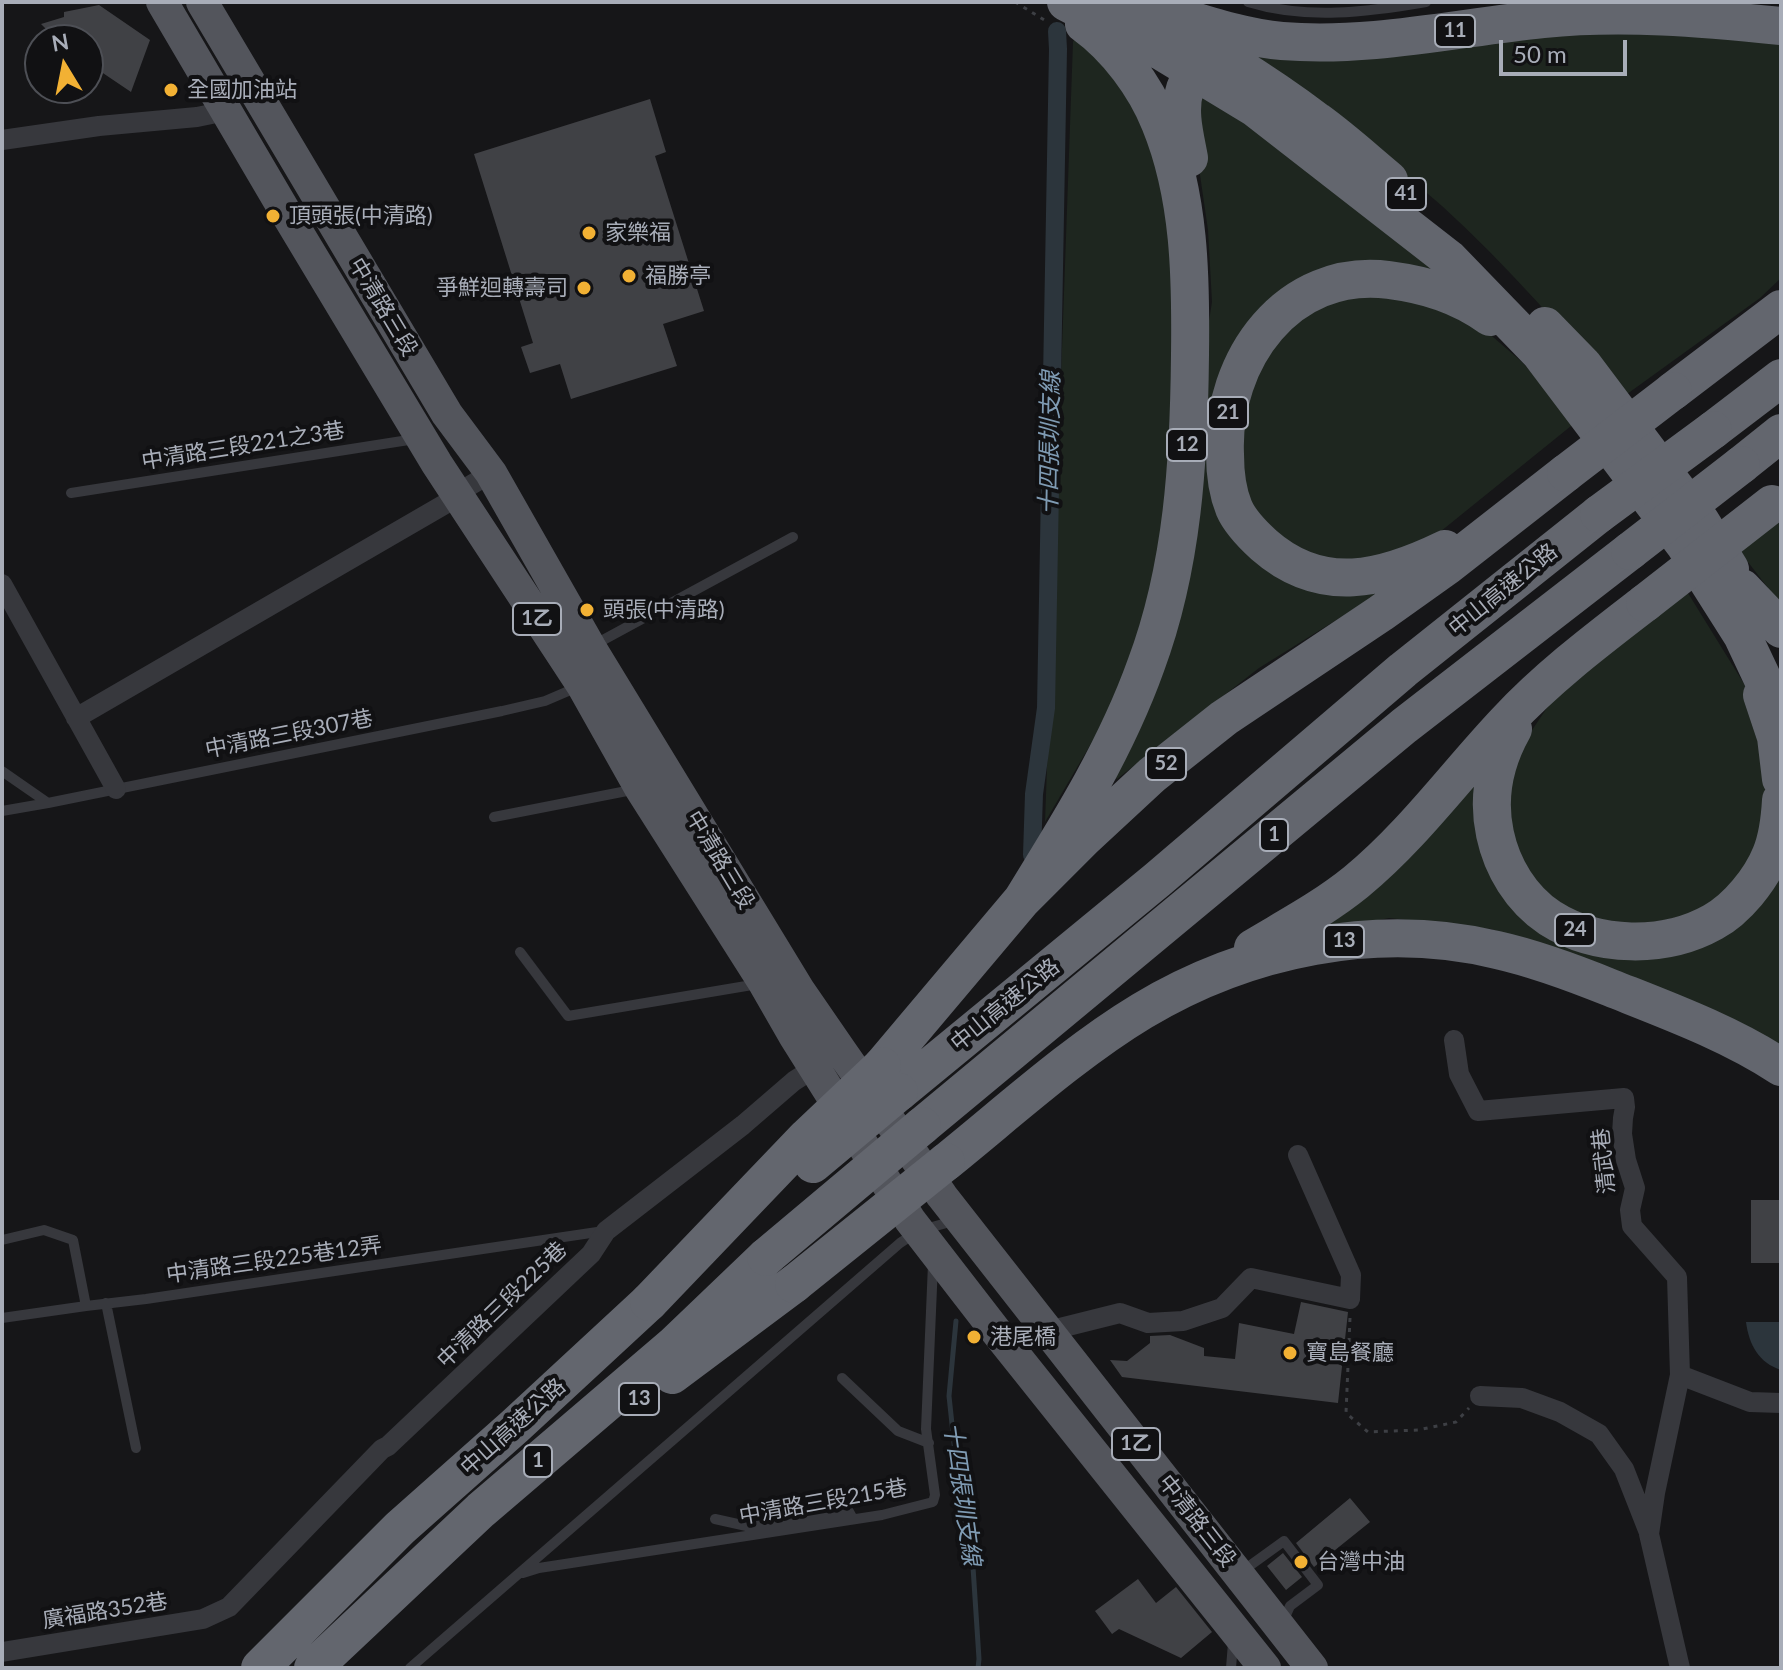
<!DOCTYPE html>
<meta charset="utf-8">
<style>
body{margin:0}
#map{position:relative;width:1783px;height:1670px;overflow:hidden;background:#161618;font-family:Lato,sans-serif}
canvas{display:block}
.frame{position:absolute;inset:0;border:4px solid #a8adb8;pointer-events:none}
.north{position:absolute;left:24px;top:24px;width:80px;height:80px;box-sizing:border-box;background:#111113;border:2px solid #4d4f55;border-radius:50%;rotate:350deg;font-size:22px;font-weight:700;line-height:32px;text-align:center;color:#a8adb8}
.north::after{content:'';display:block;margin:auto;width:28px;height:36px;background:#f2b134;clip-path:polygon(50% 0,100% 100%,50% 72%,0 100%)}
.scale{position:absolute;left:1499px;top:40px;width:128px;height:36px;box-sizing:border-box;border:4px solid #a8adb8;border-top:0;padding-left:10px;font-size:24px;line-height:28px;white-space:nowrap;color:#a8adb8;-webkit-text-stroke:6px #111113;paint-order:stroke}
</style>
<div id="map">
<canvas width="1783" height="1670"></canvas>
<div class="frame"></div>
<div class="north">N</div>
<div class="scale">50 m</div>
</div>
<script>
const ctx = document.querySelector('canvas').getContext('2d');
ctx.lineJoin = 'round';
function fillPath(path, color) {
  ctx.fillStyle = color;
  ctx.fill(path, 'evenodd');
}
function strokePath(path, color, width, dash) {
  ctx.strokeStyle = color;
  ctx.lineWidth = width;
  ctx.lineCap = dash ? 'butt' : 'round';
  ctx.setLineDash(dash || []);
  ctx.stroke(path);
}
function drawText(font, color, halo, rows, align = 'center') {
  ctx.font = font + ' Lato,"Noto Sans TC",sans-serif';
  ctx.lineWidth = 8;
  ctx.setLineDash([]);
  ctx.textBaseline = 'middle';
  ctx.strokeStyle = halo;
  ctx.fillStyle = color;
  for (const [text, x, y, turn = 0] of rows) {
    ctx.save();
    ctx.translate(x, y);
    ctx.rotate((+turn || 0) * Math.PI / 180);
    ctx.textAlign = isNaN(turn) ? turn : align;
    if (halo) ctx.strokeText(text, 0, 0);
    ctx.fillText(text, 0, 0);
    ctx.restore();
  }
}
fillPath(new Path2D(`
 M1641 27 1781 42V278L1760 298 1623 397C1564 332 1507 265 1442 206 1373 145 1297 93 1222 39Z
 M1078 31 1136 91 1178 233 1172 507 1126 684 1045 822 1073 42Z
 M1201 85 1458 283 1330 282 1232 368 1233 524 1391 586 1259 668 1117 779 1110 772 1198 390 1212 302 1208 230 1198 161Z
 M1359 288 1464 312 1522 362 1576 422 1409 557 1326 572 1235 501 1240 386 1277 327Z
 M1781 501V605L1738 549Z
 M1683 585 1754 700 1765 749 1767 822 1742 883 1689 915 1640 925 1581 917 1544 891 1519 857 1505 807 1514 757 1581 657Z
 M1470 775 1539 923 1686 943 1781 860V1046L1598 967 1491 929 1389 918 1312 934Z`), '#1e261f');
fillPath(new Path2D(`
 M1746 1322H1781V1370C1759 1363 1749 1345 1746 1322Z`), '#2c353c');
strokePath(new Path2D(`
 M956 1321 949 1396 963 1527 973 1567 979 1659 978 1668`), '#2c353c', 5);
strokePath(new Path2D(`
 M1032 855 1034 794 1046 708 1058 49 1057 31`), '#2c353c', 18);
fillPath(new Path2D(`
 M99 5 150 40 131 92 88 63V40H57L41 24 64 17V12Z
 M650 99 666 152 655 156 704 311 663 324 677 366 571 399 560 364 530 373 521 347 533 343 474 154Z
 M1751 1200H1781V1263H1751Z
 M1301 1302 1348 1312 1338 1403 1122 1377 1110 1360 1127 1361 1150 1343V1336L1170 1335 1204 1348V1356L1235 1359 1239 1323 1294 1334Z
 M1350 1498 1370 1522 1314 1567 1296 1543Z
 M1283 1553 1302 1577 1286 1590 1267 1566Z
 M1138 1579 1156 1603 1176 1587 1212 1632 1181 1658 1119 1629 1112 1634 1095 1611Z`), '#404145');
strokePath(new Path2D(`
 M1015 2 1046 21
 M1350 1318 1346 1413 1368 1432 1418 1430 1456 1422 1469 1408`), '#3d3f44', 3, [4, 6]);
strokePath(new Path2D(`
 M1248 2C1306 20 1368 12 1426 2
 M71 493 415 439
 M592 646 793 537
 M2 771 48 803
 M2 811 48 803 502 711 545 701 580 686
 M494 817 637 789
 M520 952 568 1016 758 984
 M2 1240 44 1230 73 1240 86 1306 146 1299 604 1231
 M106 1303 136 1448
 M2 1318 86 1306
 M842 1378 898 1431 929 1443
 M715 1519 751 1527 848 1510 853 1519
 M1239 1565 1248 1567 1284 1541 1318 1585 1290 1606 1282 1624
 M523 1573 539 1568 882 1515 933 1502 935 1495 926 1429 933 1264
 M410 1668 900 1243 918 1231 957 1220
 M1231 1668 1233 1643`), '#37383d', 10);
strokePath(new Path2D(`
 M2 140 99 126 197 117 226 111
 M2 584 116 789
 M76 718 452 500 456 494 491 473
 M1454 1040 1459 1074 1478 1111 1624 1098 1625 1107 1623 1118 1622 1134 1626 1160 1635 1188 1630 1210 1632 1226 1677 1277 1680 1375 1655 1493 1649 1534 1680 1668
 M1048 1331 1120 1313 1148 1323 1183 1321 1222 1308 1251 1278 1350 1299 1351 1275 1298 1155
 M1680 1375 1750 1402 1781 1403
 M1480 1396 1522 1398 1560 1412 1599 1434 1624 1469 1648 1530
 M2 1652 203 1619 229 1607 382 1449 388 1446 591 1254 606 1231 743 1125 794 1081 822 1063`), '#37383d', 20);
strokePath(new Path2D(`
 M162 2 286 213 437 464 582 685 640 788 764 983 795 1037 910 1220 995 1330 1265 1668
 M202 2 447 414 491 473 590 647 799 990 841 1051 942 1196 1312 1668`), '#53555c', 32);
strokePath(new Path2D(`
 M1066 2 1161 51 1255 108 1449 259 1540 353 1685 545 1742 635 1781 718
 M1129 2C1193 39 1258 76 1317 121 1342 139 1365 160 1389 180
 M1181 17C1213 27 1248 38 1282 41 1370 48 1456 28 1543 19 1623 11 1702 18 1781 26
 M1189 158C1185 136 1178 111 1185 89 1190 75 1199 62 1206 50
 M1545 326 1583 365 1701 522 1730 569
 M1673 391 1781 309
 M1713 430 1781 378
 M1741 465 1781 433
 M1445 549C1383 579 1322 596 1264 545 1253 535 1240 522 1234 508 1227 491 1225 472 1225 454 1221 360 1288 267 1389 280 1427 285 1459 295 1490 317
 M1742 588 1781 629
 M1762 695 1776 737 1781 779
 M1513 729C1495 761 1487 797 1495 834 1502 867 1521 899 1550 918 1597 948 1665 949 1713 922 1737 909 1761 879 1771 854 1778 837 1780 818 1781 800
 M1022 900C1069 824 1116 749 1146 665 1183 566 1189 460 1190 355 1191 278 1190 196 1160 123 1145 86 1117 48 1084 24
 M1253 948C1288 927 1324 908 1356 882 1413 835 1456 775 1506 722 1548 677 1597 640 1645 603
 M882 1066 1022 900 1084 838 1152 775 1224 718 1381 613 1447 566 1566 473
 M899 1092 1157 880 1403 670 1599 514
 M922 1126 1404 726 1630 551
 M946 1162C1008 1112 1074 1052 1142 1011 1247 948 1377 921 1497 950 1537 959 1574 973 1611 988 1669 1011 1729 1033 1781 1067
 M672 1375 794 1284
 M260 1668 400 1528 515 1426 649 1302
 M313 1668 481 1510 674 1345 766 1257`), '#63666e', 38);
strokePath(new Path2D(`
 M1566 473 1673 391
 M1599 514 1713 430
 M1630 551 1741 465
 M1645 603 1772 504
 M813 1164 899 1092
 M766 1257 922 1126
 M794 1284 946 1162
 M649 1302 807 1137 882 1066`), '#63666e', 38);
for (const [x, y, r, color] of [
 [171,90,8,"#f2b134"],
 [273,216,8,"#f2b134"],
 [589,233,8,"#f2b134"],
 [629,276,8,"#f2b134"],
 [584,288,8,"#f2b134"],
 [587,610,8,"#f2b134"],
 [974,1337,8,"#f2b134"],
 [1290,1353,8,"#f2b134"],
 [1301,1562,8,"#f2b134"]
]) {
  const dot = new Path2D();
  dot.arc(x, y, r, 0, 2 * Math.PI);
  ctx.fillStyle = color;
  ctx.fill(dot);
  strokePath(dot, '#111113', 3);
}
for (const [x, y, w] of [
 [1455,31,40],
 [1406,194,40],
 [1228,413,40],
 [1187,445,40],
 [537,619,48],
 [1166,764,40],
 [1274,835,28],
 [1575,930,40],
 [1344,941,40],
 [639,1399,40],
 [1136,1444,48],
 [538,1461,28]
]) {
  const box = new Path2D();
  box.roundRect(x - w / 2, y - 16, w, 32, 6);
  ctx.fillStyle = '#111113';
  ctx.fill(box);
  strokePath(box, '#a8adb8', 2);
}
drawText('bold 20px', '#a8adb8', null, [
 ["11",1455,31],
 ["41",1406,194],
 ["21",1228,413],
 ["12",1187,445],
 ["1乙",537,619],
 ["52",1166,764],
 ["1",1274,835],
 ["24",1575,930],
 ["13",1344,941],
 ["13",639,1399],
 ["1乙",1136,1444],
 ["1",538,1461]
]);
drawText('22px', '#a8adb8', '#111113', [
 ["全國加油站",187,90],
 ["頂頭張(中清路)",289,216],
 ["家樂福",605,233],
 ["福勝亭",645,276],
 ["爭鮮迴轉壽司",568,288,"right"],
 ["頭張(中清路)",603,610],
 ["港尾橋",990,1337],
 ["寶島餐廳",1306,1353],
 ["台灣中油",1317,1562]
], 'left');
drawText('22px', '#a8adb8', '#111113', [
 ["中清路三段",383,307,59],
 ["中清路三段221之3巷",243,446,-9],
 ["中山高速公路",1503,590,-39],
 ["中清路三段307巷",289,734,-11],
 ["中清路三段",720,860,59],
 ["中山高速公路",1005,1005,-39],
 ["清武巷",1604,1161,-96],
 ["中清路三段225巷12弄",274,1260,-8],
 ["中清路三段225巷",502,1305,-44],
 ["中山高速公路",513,1427,-42],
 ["中清路三段215巷",823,1502,-10],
 ["中清路三段",1197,1521,52],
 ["廣福路352巷",105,1611,-9]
]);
drawText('italic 24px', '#7f9bb3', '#111113', [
 ["十四張圳支線",1050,443,-89],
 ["十四張圳支線",962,1494,82]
]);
</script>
